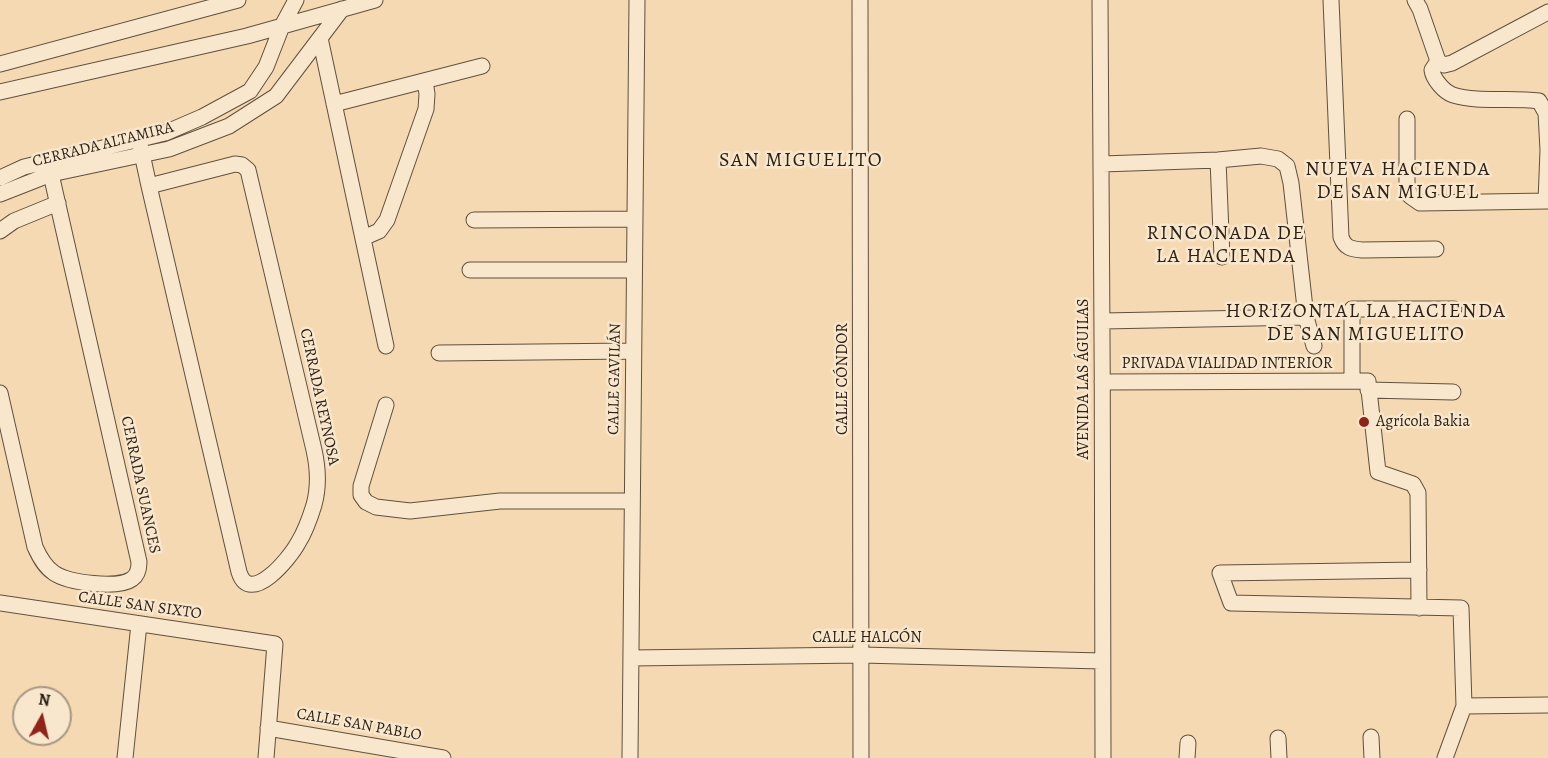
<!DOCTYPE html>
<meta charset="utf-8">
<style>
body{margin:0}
#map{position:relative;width:1548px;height:758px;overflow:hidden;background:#f5d9b2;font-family:Alegreya,serif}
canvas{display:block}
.north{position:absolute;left:12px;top:686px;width:60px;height:60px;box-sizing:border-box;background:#f8e6cd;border:2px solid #a79884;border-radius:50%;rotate:8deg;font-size:16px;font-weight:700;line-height:24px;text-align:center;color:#2e2217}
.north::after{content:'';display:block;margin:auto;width:21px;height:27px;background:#8f2418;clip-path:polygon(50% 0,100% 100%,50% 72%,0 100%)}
</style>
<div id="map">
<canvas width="1548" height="758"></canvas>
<div class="north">N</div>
</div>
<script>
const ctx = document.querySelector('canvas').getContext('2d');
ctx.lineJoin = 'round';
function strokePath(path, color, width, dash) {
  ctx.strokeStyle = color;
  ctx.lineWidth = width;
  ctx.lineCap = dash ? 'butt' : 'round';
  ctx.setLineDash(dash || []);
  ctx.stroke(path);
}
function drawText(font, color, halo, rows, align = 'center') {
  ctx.font = font + ' Alegreya,serif';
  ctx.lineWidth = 5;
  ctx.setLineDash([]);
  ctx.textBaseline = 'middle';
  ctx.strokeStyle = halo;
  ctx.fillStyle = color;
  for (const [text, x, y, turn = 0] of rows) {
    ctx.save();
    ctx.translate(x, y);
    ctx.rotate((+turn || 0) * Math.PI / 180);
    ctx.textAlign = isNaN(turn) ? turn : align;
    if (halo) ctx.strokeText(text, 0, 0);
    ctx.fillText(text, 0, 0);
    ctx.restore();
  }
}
const minor = new Path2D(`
 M860 0 861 758
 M1100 0C1103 253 1102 505 1103 758
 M1331 0 1341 237C1345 248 1351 249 1362 250L1436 249
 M1415 0 1420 9 1438 61 1444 65 1452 63 1548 12
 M320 38 386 346
 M1438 61 1432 70C1433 79 1444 92 1453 95 1478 103 1512 97 1539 101L1546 113 1548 150 1546 201
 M0 64 238 0
 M0 92 247 36 375 0
 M334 104 482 66
 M1407 119V186L1410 196 1420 203 1548 201
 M139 140 149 186 239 572C250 607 290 558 298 543 305 532 310 518 314 505 319 487 318 468 314 450L248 170 242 165 235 164 149 186
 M1218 160 1222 257
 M1102 164 1218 160 1261 156 1278 159 1287 166 1291 183 1306 317 1314 346
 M0 178 24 167 165 133 202 117 250 91 266 67 282 26 296 0
 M0 194 51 174 169 149 229 126 276 96 342 9
 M474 220 634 219
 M0 231 14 221 58 203
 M363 238 379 231 387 220 426 109 427 94 425 81
 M470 270H634
 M1103 321 1306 317
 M439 353 633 351
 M1352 381V309H1454
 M1102 382 1368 381 1378 472 1413 484 1418 493 1419 608
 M1368 390 1453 392
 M0 393 35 547C40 558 45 567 54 573 69 583 118 589 132 579 138 575 139 569 139 562L48 161
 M386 405 361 486V495L366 502 376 507 410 511 500 501H632
 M1419 570 1220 573 1231 603 1461 608 1464 706 1445 758
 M0 603 275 644 266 758
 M631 658 861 655 1102 661
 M1464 706 1548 705
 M268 728 443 758
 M1371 737 1372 758
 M1278 738 1279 758
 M125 758 139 624
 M630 758 637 0
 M1187 758 1188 743`);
strokePath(minor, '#60503e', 17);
strokePath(minor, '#f8e6cd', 15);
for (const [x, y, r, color] of [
 [1364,422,6,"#8f2418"]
]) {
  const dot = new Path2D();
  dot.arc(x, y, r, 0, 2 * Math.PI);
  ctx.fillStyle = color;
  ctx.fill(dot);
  strokePath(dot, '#f8e6cd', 2);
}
drawText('16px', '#2e2217', '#f8e6cd', [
 ["CERRADA ALTAMIRA",103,145,-14],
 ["PRIVADA VIALIDAD INTERIOR",1227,364],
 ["CALLE GAVILÁN",615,379,-89],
 ["CALLE CÓNDOR",843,379,-90],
 ["AVENIDA LAS ÁGUILAS",1084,379,-90],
 ["CERRADA REYNOSA",319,397,78],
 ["CERRADA SUANCES",140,485,78],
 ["CALLE SAN SIXTO",140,606,8],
 ["CALLE HALCÓN",867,638],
 ["CALLE SAN PABLO",359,725,10]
]);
drawText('16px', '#2e2217', '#f8e6cd', [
 ["Agrícola Bakia",1376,422]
], 'left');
ctx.letterSpacing = '1.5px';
drawText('20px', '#2e2217', '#f8e6cd', [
 ["SAN MIGUELITO",801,161],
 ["NUEVA HACIENDA",1398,170],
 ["DE SAN MIGUEL",1398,193],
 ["RINCONADA DE",1226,234],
 ["LA HACIENDA",1226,257],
 ["HORIZONTAL LA HACIENDA",1366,312],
 ["DE SAN MIGUELITO",1366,335]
]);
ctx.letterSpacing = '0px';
</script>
